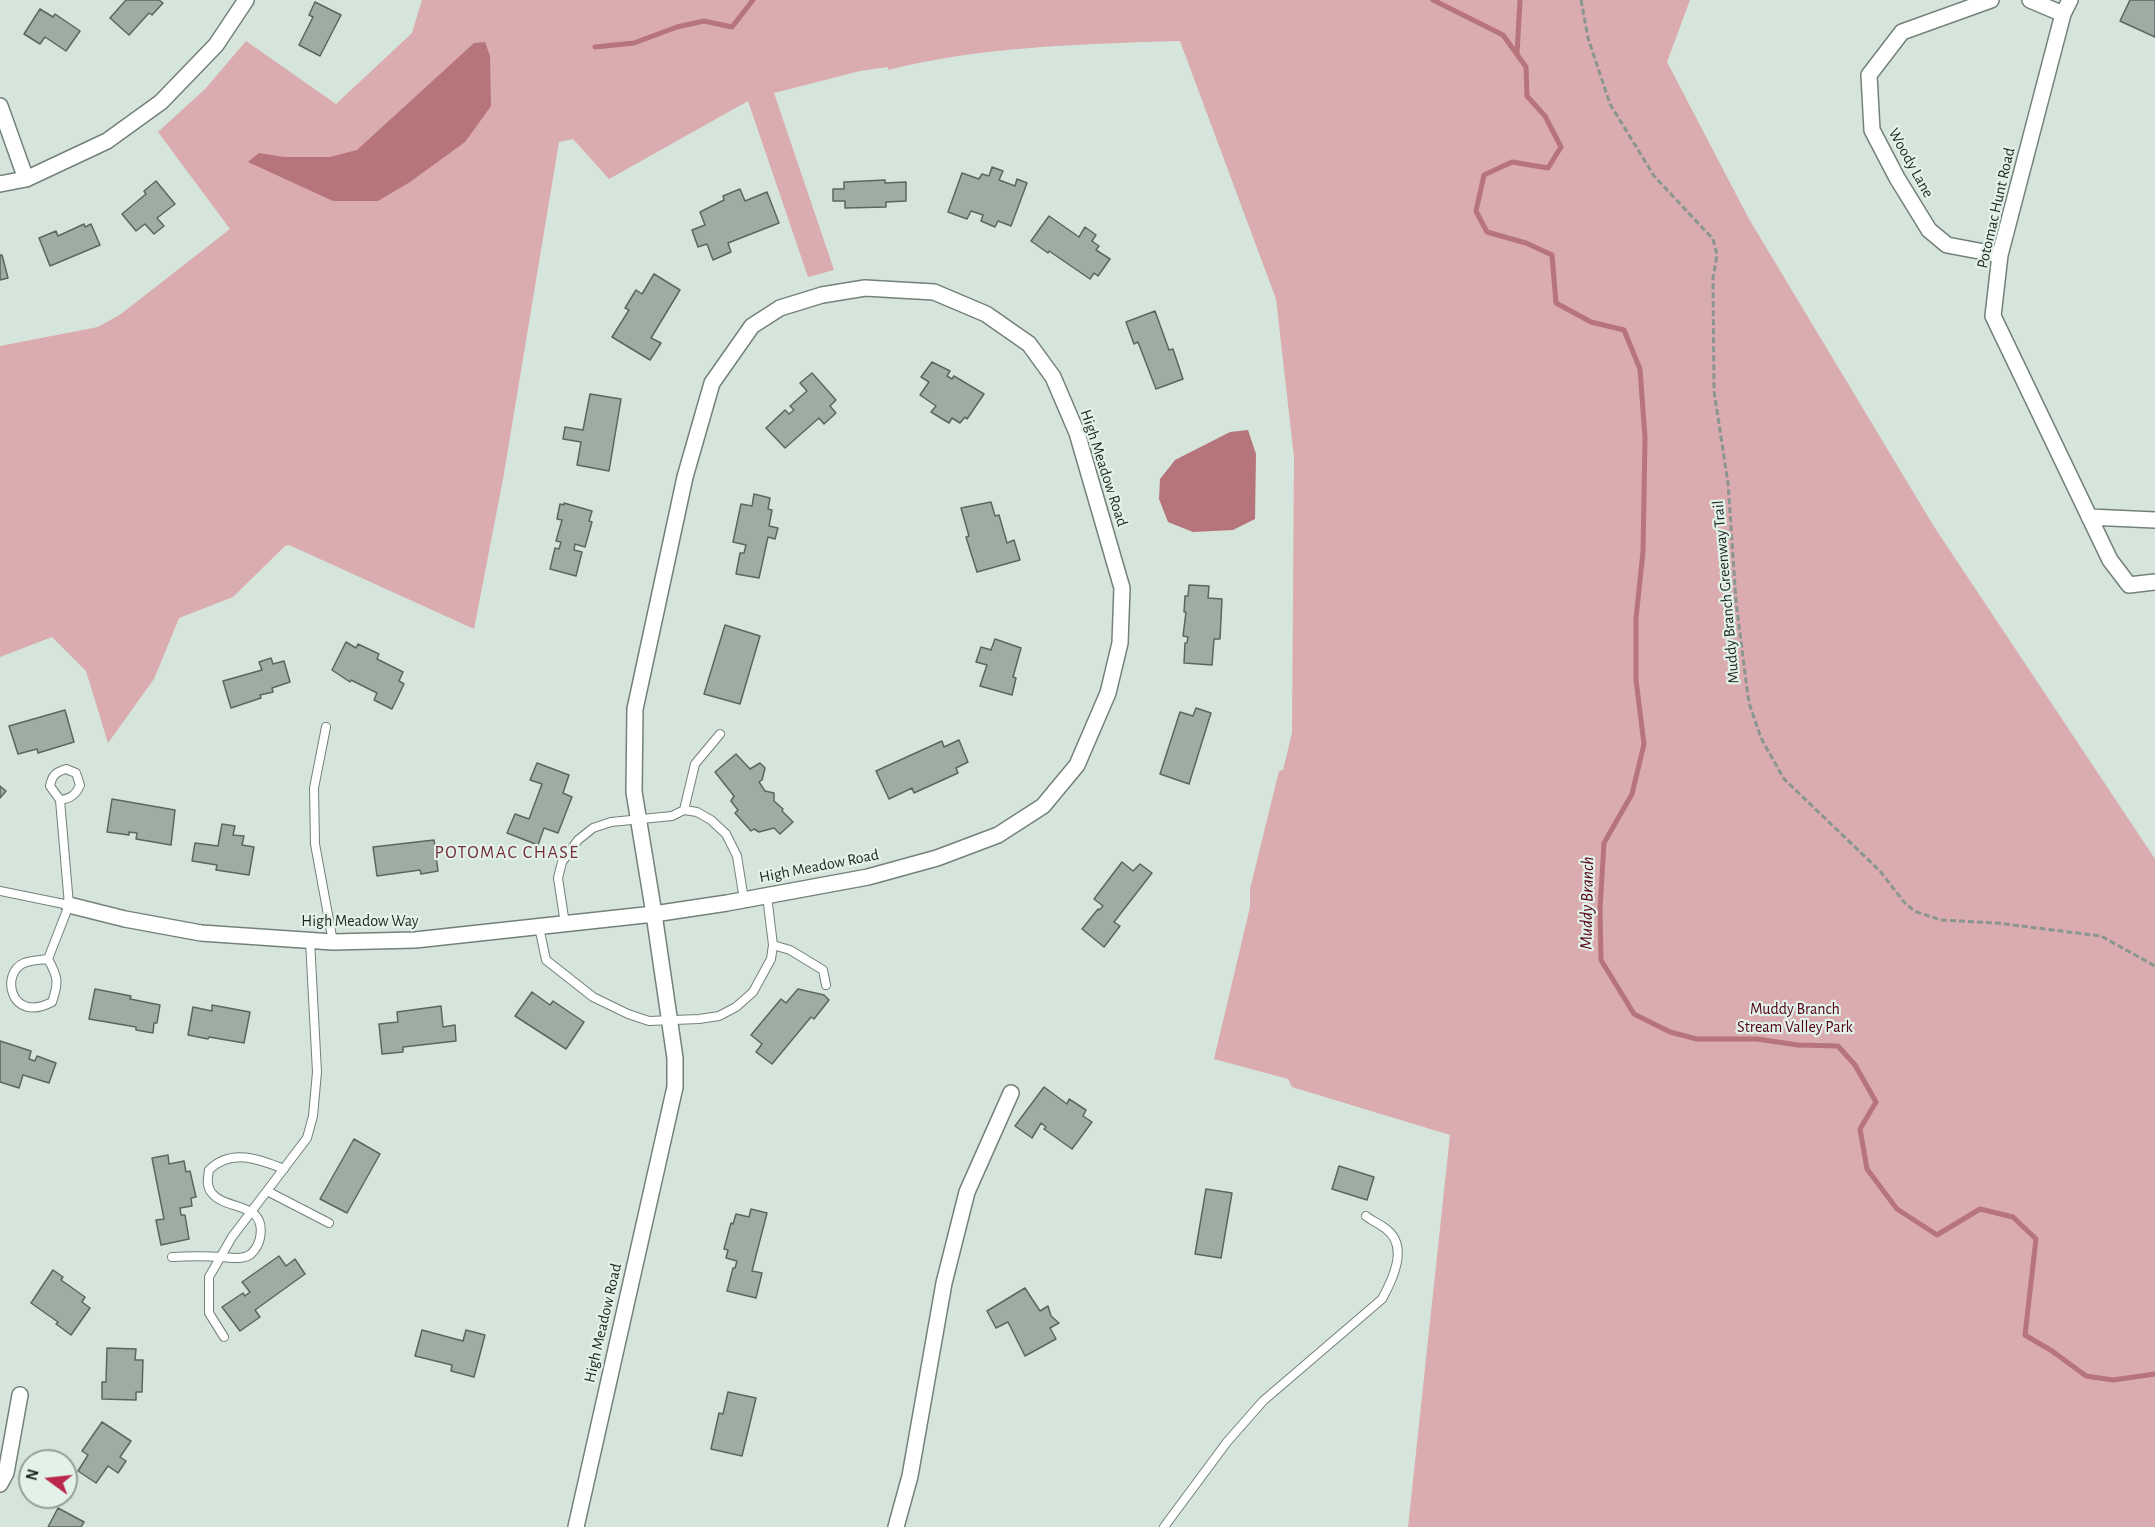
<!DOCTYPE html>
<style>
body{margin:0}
#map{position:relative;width:2155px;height:1527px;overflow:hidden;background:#d5e5dc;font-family:"Alegreya Sans",sans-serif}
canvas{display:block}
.north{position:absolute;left:18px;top:1449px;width:60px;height:60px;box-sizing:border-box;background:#e2f2e9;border:2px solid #94a099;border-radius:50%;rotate:285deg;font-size:16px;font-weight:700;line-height:24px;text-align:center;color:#1e2421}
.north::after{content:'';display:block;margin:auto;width:21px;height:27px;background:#b9284b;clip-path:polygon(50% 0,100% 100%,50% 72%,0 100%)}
</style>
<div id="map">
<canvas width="2155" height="1527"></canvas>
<div class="north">N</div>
</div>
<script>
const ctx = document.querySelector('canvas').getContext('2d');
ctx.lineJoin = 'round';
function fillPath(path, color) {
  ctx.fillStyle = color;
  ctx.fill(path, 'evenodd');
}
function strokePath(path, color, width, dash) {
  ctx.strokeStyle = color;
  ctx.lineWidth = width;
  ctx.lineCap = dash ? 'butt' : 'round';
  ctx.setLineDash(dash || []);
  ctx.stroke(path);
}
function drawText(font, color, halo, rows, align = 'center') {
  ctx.font = font + ' "Alegreya Sans",sans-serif';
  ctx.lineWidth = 4.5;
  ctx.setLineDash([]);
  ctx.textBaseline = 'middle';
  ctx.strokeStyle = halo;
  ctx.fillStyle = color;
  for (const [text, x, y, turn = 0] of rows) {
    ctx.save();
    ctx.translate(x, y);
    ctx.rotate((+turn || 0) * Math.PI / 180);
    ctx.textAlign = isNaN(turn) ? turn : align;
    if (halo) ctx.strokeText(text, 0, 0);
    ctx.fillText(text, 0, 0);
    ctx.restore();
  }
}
fillPath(new Path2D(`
 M422 0H1690L1667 62 1749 219 1933 525 2155 859V1527H1408L1450 1135 1292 1087 1288 1079 1214 1059 1250 907V889L1279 771 1283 770 1292 733 1294 457 1276 299 1180 41C1084 44 982 46 888 70V67L860 71 774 93 834 270 808 277 748 101 609 179 573 139 559 142 503 479 474 629 289 545 285 546 233 597 179 618 154 679 108 743 86 671 52 637 0 657V346L98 327 121 314 230 229 158 132 205 89 246 41 336 104 412 33Z`), '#daabaf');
fillPath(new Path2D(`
 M485 42 490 56 491 106 465 142 410 182 378 201H333L248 162 259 153 284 157H330L357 150 474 43Z
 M1248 430 1256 454 1255 519 1233 530 1193 532 1168 522 1159 499 1160 479 1175 460 1230 432Z`), '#b6747b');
strokePath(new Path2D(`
 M1433 0 1503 35 1526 67 1527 96 1545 116 1561 147 1548 168 1512 162 1484 175 1476 211 1487 232 1526 243 1552 255 1556 303 1591 322 1624 330 1640 369 1645 438 1643 552 1636 618V680L1644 744 1632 794 1604 843 1600 909 1601 960 1634 1014 1670 1032 1697 1039H1757L1798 1045 1838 1046 1855 1065 1876 1102 1860 1129 1867 1169 1897 1209 1937 1235 1980 1209 2013 1217 2036 1239 2025 1335 2052 1351 2086 1376 2113 1380 2155 1374
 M595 47 634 43 677 27 704 21 732 27 753 0
 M1517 54 1520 0`), '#b6747b', 5);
const building = new Path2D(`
 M126 0H159L163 3 152 15 149 13 129 35 110 18Z
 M2130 0H2155V37L2120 21Z
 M315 2 341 15 320 56 299 45 313 17 309 15Z
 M40 9 53 17 55 14 80 31 66 51 45 37 40 44 24 34Z
 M992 167 1003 171 999 180 1015 186 1017 179 1027 183 1011 226 998 221 995 227 981 221 983 215 971 211 967 219 948 212 962 173 979 179 982 174 989 176Z
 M885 180V183L906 182V201L886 202V207L845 208V201H833V189H844V182Z
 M156 181 175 204 157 218 164 226 154 234 145 224 136 231 122 214 146 194 144 191Z
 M740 189 745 201 767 192 779 223 728 243 731 252 713 260 707 244 698 247 692 230 705 225 700 212 724 200 723 196Z
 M1049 216 1079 237 1085 227 1096 235 1092 241 1099 246 1096 250 1110 259 1098 276 1094 273 1090 279 1049 251 1048 253 1031 241Z
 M84 224 85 227 91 224 100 245 50 266 39 238 56 231 58 236Z
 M0 255H2L8 278 0 280Z
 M654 274 680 290 651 338 661 343 650 360 612 337 629 310 625 308 636 290 642 294Z
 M1155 311 1169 350 1173 349 1183 379 1156 389 1138 342 1134 344 1126 322Z
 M932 362 950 371 947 376 952 379 954 376 984 394 967 419 965 417 960 423 952 418 949 423 931 412 936 406 920 395 929 382 921 377Z
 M812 373 836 400 830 406 836 413 824 424 819 418 785 448 766 428 785 410 789 414 794 410 790 406 807 391 800 383Z
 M590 394 621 399 609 471 577 465 581 442 563 439 565 427 583 430Z
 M754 494 770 498 768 509 772 510 769 526 778 528 775 539 768 537 759 578 736 574 740 553H744L746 545 733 542 741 504 752 506Z
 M991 502 995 516 999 515 1007 543 1014 540 1020 560 977 572 966 537 969 536 961 508Z
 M564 503 592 511 589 521 592 522 585 547 575 544 574 550 582 552 576 576 550 569 555 548 559 549 561 542 556 541 562 520 557 519 560 504 564 505Z
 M1189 585 1209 586 1208 598 1222 599 1220 639H1214L1212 665 1184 663 1185 643H1187L1188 637 1183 636 1186 612H1184L1185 596H1188Z
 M725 625 760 636 740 704 704 694Z
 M995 639 1021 648 1013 677 1016 678 1012 695 980 686 987 665 976 662 981 647 991 650Z
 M346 642 356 648 358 644 379 654 377 659 403 672 399 681 404 684 392 709 374 700 377 693 351 680 350 682 332 670Z
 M271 658 273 664 284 661 290 682 272 688 273 692 260 695 261 698 231 708 223 681 262 670 259 662Z
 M1196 708 1211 713 1189 784 1160 774 1180 712 1193 716Z
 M65 710 74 742 38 753 37 749 18 754 9 726Z
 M959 740 968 762 956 768 958 773 914 793 912 788 889 799 876 771 942 741 944 747Z
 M736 754 750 769 760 763 765 768 762 780 759 782 765 791 774 793V801L783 809 782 811 793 822 780 834 774 828 759 832 754 829 751 831 735 813 738 810 731 801 734 796 715 772Z
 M537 763 569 775 563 793 572 797 558 833 544 828 538 845 507 833 515 814 529 819 542 784 530 780Z
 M0 786 6 791 0 798Z
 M112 799 175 810 171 845 136 839 137 833 129 832V835L107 832Z
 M222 824 235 826 233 835 244 836 242 845 254 847 249 875 216 870 217 865 192 861 195 843 218 846Z
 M434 840 438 871 421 874 420 870 377 876 373 847Z
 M1122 862 1133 871 1140 864 1152 873 1114 922 1120 926 1104 947 1082 929 1098 909 1099 910 1103 906 1094 899Z
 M95 989 131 996 130 999 160 1005 157 1023H154L153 1033 136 1030V1027L89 1019Z
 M798 989 824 995 829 1000 814 1019 811 1017 772 1064 756 1052 762 1044 751 1035 781 999 786 1003Z
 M532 992 550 1005 553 1001 584 1022 566 1049 515 1016Z
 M212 1005 250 1012 244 1043 209 1037 208 1039 188 1035 193 1007 212 1011Z
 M441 1006 443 1027 455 1025 456 1041 403 1047V1052L382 1054 379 1024 398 1022 397 1012Z
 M0 1041 31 1051 29 1059 35 1061 37 1056 56 1063 49 1083 23 1075 19 1088 0 1082Z
 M1044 1087 1067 1104 1069 1099 1086 1110 1083 1116 1092 1122 1072 1149 1044 1129 1046 1127 1041 1123 1032 1138 1015 1126Z
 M354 1139 380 1154 347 1213 320 1199Z
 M168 1155 169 1164 184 1161 186 1172 190 1171 196 1197 191 1198 192 1206 180 1208 181 1215H185L189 1239 161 1245 156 1220 164 1219 152 1158Z
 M1339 1166 1374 1177 1367 1200 1332 1189Z
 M1206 1189 1232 1193 1221 1258 1195 1254Z
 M751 1209 767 1213 752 1271 762 1273 756 1298 727 1291 733 1268H735L737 1261 726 1258 728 1250 724 1249 731 1223 733 1224 736 1214 749 1217Z
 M279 1256 286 1266 295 1259 305 1274 255 1310 260 1317 240 1331 222 1307 243 1293 245 1296 250 1292 242 1282Z
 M53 1270 63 1277 61 1280 85 1297 82 1302 90 1308 71 1335 56 1324 58 1322 31 1303Z
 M1025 1288 1040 1311 1048 1306 1051 1316 1059 1323 1050 1328 1056 1339 1025 1356 1008 1322 996 1328 987 1311Z
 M422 1330 463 1341 466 1330 485 1335 474 1377 451 1371 452 1365 415 1356Z
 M107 1348 136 1349 135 1360H143L142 1392H136V1400L102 1399V1382H106Z
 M728 1392 756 1398 742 1456 711 1449 719 1413 723 1414Z
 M102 1422 131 1441 120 1457 126 1461 118 1473 108 1466 96 1483 78 1471 88 1455 82 1451Z
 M58 1508 84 1522 81 1527H48Z`);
fillPath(building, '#9eaca4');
strokePath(building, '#5a6760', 1.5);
const lane = new Path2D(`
 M326 727 314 788 315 844 333 942
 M684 810 695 764 720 734
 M0 891 69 905
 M565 924 558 878 562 862 578 840 593 828 611 822 672 816 684 810 697 812 711 820 726 834 737 856 744 900
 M539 927 546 960 593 997 628 1014 649 1021 699 1019 719 1016 736 1007 753 992 771 959 773 945 767 896
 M773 945 790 950 823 970 826 985
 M48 959C40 960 32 960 24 963 0 973 10 1024 52 1002 59 982 58 977 48 959L69 905 60 800C70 799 76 795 80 785L76 773 66 769C56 772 52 775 50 786L60 800
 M267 1191 329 1223
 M172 1257C189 1256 206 1256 223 1257 232 1258 243 1260 251 1254 255 1250 259 1243 260 1238 267 1200 225 1212 211 1192 206 1185 208 1177 209 1170 231 1148 259 1159 284 1169
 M224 1337 209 1313V1277L232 1237 307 1138 313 1116 317 1072 310 941
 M1164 1527 1227 1442 1263 1401 1382 1299C1393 1279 1409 1246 1386 1229 1380 1224 1372 1221 1366 1216`);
const street = new Path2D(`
 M1991 0 1902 32 1869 75 1872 130 1897 178 1929 230 1947 245 2000 255
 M2030 0 2063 14
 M2070 0 2063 14 2000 255 1993 316 2110 560 2129 585 2155 582
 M0 106 26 179
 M0 184 26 179 107 141 161 102 216 45 246 0
 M2089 517 2155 520
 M69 905 125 919 201 933 333 942 415 940 654 914 727 903 868 877 937 858 998 835 1043 806 1077 765 1108 693 1120 643 1122 588 1077 433 1053 377 1029 344 986 314 934 292 865 288 822 295 780 308 752 326 712 383 685 477 635 709 634 792 654 914 675 1058V1087L576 1527
 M0 1484 6 1473 20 1395
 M896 1527 910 1476 944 1283 967 1192 1011 1093`);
strokePath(lane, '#73817a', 10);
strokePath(street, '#73817a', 18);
strokePath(new Path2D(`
 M1581 0 1588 38 1610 104 1654 176 1713 239 1717 255 1713 278 1714 391 1728 483 1736 601 1747 689 1749 703 1761 738 1784 779 1880 871 1904 902 1914 911 1941 920 1997 923 2101 936 2155 966`), '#8a9690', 3, [6, 3]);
strokePath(lane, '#fff', 8);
strokePath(street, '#fff', 15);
drawText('16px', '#1e2421', '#e2f2e9', [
 ["Woody Lane",1911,163,61],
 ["Potomac Hunt Road",1996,208,-77],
 ["High Meadow Road",1104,468,72],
 ["Muddy Branch Greenway Trail",1726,592,-95],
 ["High Meadow Road",819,866,-11],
 ["High Meadow Way",360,921],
 ["High Meadow Road",603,1323,-77]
]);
drawText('16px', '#530019', '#e2f2e9', [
 ["Muddy Branch",1795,1009],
 ["Stream Valley Park",1795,1027]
]);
ctx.letterSpacing = '1.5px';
drawText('18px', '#742d39', '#e2f2e9', [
 ["POTOMAC CHASE",507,853]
]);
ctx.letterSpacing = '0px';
drawText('italic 18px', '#55021b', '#e2f2e9', [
 ["Muddy Branch",1587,903,-89]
]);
</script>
